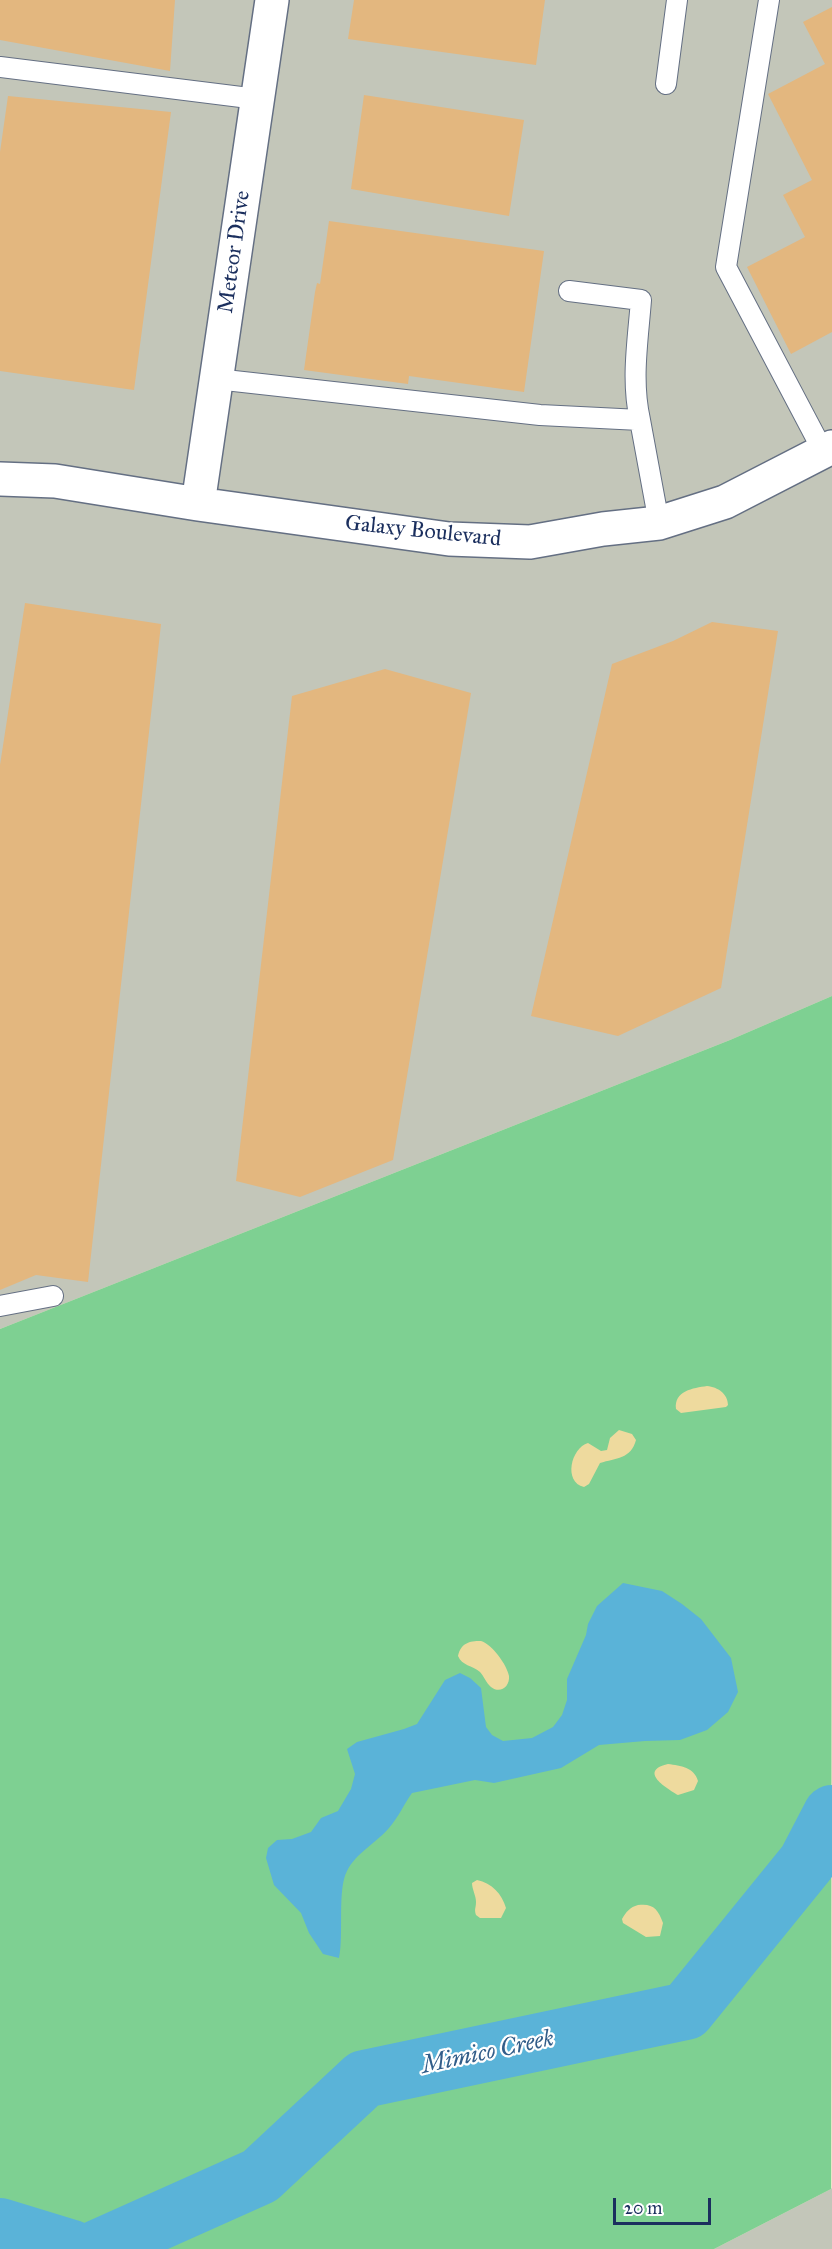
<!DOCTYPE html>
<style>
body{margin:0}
#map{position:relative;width:832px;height:2249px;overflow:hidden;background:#ede5c8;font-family:"IM FELL Great Primer",serif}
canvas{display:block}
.scale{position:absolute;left:613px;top:2198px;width:98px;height:27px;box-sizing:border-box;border:3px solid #1b2f5e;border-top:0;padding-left:8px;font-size:18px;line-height:21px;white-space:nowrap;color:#1b2f5e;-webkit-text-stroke:4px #fff;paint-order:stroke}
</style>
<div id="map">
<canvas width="832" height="2249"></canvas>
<div class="scale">20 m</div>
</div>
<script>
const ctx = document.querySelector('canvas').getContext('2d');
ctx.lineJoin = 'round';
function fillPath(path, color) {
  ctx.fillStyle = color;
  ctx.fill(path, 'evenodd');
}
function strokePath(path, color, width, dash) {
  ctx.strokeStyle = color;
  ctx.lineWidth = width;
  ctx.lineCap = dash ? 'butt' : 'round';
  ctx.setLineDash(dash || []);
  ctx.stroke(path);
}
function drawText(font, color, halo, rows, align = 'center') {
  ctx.font = font + ' "IM FELL Great Primer",serif';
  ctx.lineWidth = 4.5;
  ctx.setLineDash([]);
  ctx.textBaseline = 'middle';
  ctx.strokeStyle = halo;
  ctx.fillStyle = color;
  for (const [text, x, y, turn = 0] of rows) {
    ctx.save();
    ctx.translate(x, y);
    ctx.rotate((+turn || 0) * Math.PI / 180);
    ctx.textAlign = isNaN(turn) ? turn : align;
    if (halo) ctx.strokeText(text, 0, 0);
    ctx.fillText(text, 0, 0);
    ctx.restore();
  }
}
fillPath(new Path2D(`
 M0 0H832V996L730 1040 0 1329Z
 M832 2188V2249H714L831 2189Z`), '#c3c6b9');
fillPath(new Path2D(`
 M832 996 831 2189 714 2249H0V1329L730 1040Z`), '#7ed092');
fillPath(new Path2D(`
 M707 1386C718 1387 728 1394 728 1405L726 1407 681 1413 676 1409C674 1391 693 1388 707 1386Z
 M619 1430 632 1434 636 1440C631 1459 616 1458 600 1463L589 1484 584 1487C563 1482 571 1448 588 1443L601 1451 607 1450 610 1438Z
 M481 1641C492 1644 507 1665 509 1676 510 1687 500 1694 491 1687 486 1683 484 1676 480 1672 472 1665 462 1666 458 1656 461 1643 469 1641 481 1641Z
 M668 1764C681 1766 694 1767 698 1781L694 1790 678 1795C668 1789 637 1771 668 1764Z
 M477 1880C492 1883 502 1894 506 1908L501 1918H480L476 1915C474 1909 476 1908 476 1902 476 1896 472 1889 472 1883Z
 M638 1905C653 1903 658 1909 663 1923L660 1936 646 1937 623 1923 622 1919C626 1912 630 1907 638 1905Z`), '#eeda9e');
fillPath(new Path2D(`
 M623 1583 662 1591 682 1604 701 1619 731 1658 738 1692 728 1712 707 1730 680 1740 645 1741 599 1745 561 1768 494 1783 475 1780 412 1793C404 1804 398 1818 389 1828 376 1843 356 1853 347 1871 337 1890 344 1934 339 1958L323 1954 309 1933 301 1913 274 1885 266 1858 268 1848 277 1840 292 1839 311 1832 321 1818 338 1811 351 1789 355 1774 347 1749 357 1742 404 1729 417 1724 445 1680 460 1673 470 1678 481 1688 486 1727 492 1735 503 1741 532 1738 553 1727 562 1715 567 1700V1679L586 1635 588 1624 597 1606Z`), '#5ab3d8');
strokePath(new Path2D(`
 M0 2227 72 2249
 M97 2249 260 2176 364 2079 686 2011 807 1862 832 1814`), '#5ab3d8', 58);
fillPath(new Path2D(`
 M0 0H175L170 71 0 40Z
 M354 0H545L536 65 348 39Z
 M832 7V332L791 354 747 267 805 237 783 195 812 180 768 94 825 64 803 22Z
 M364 95 524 120 509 216 351 189Z
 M8 96 171 112 134 390 0 371V152Z
 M329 221 544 251 524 392 409 376 408 384 304 370 315 292 317 283 320 284Z
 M25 603 161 624 88 1282 36 1275 0 1290V765Z
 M712 622 778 631 721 988 618 1036 531 1016 612 664 673 641Z
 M385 669 471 693 393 1160 300 1197 236 1181 292 696Z`), '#e3b77f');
const lane = new Path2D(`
 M769 0 726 267 823 451
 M0 67 257 99
 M666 84 677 0
 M569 291 641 300C638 340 631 380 640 420
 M216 379 540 415 640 420 659 523
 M0 1306 53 1296`);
const street = new Path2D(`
 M0 479 55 481 198 504 449 539 530 542 603 529 659 523 725 502 832 447
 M198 504 272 0`);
strokePath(lane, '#646f83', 22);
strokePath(street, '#646f83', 36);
strokePath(lane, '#fff', 20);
strokePath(street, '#fff', 33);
drawText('22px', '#1b2f5e', '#fff', [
 ["Meteor Drive",235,252,-82],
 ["Galaxy Boulevard",423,532,6]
]);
drawText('italic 24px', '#315d89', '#fff', [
 ["Mimico Creek",488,2053,-12]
]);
</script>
